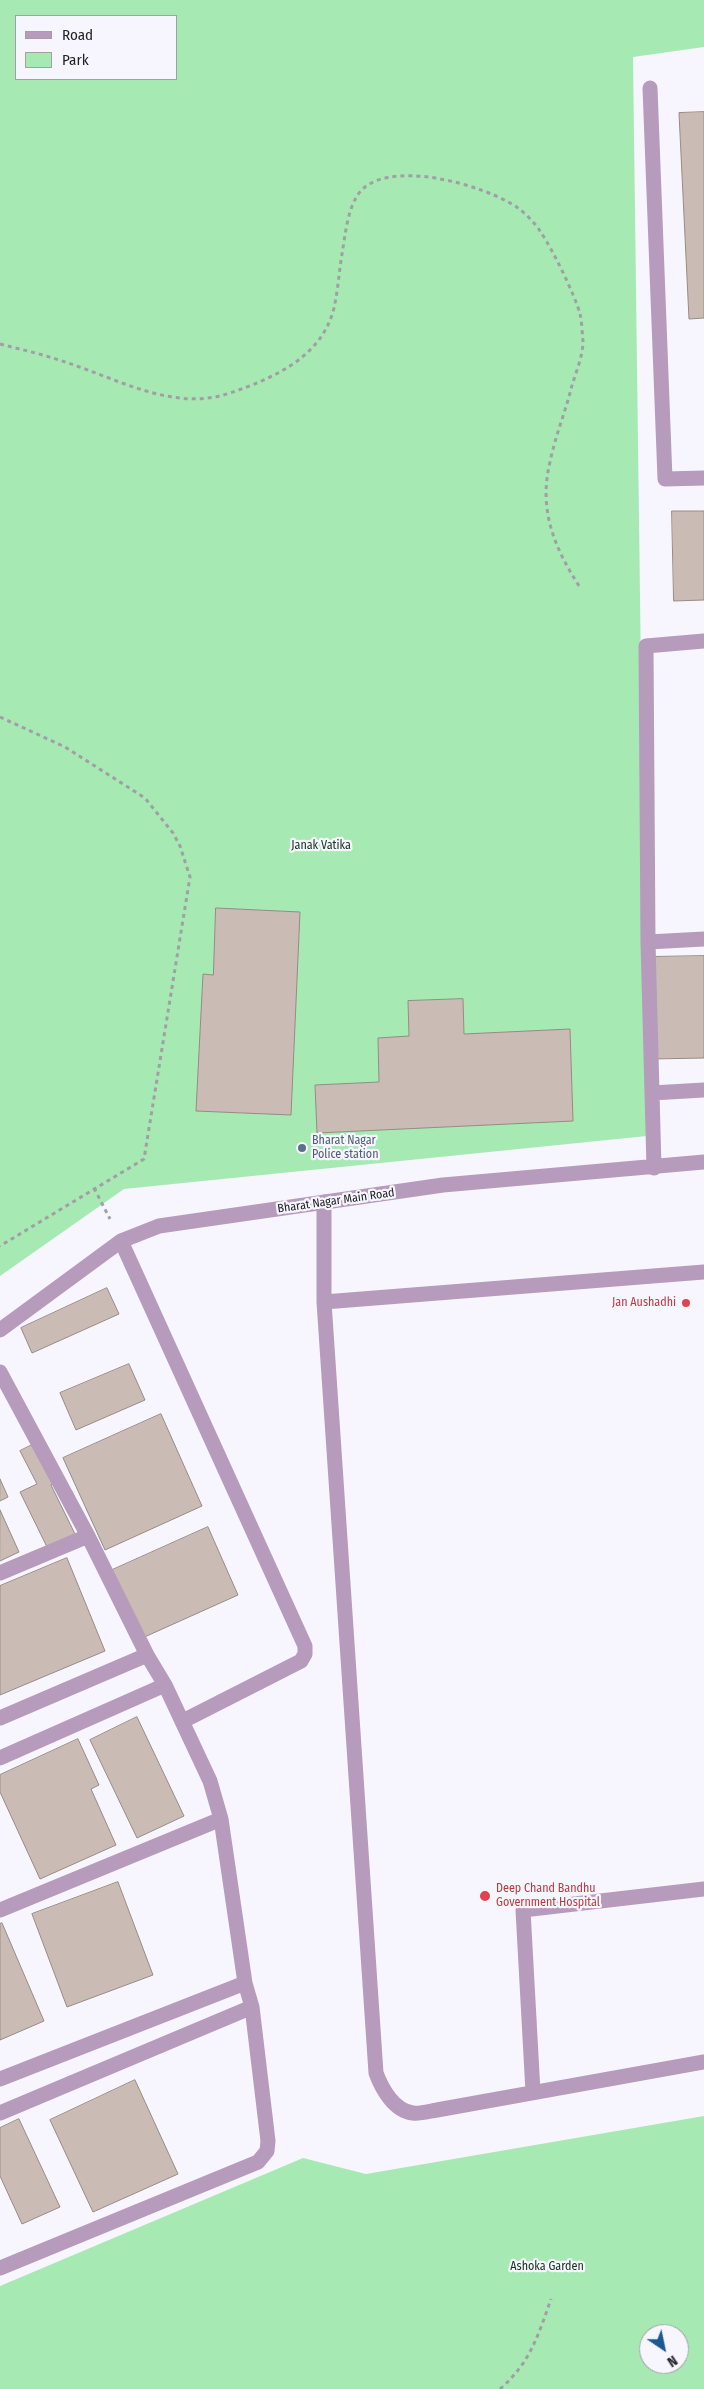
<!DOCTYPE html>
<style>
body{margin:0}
#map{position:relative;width:704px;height:2389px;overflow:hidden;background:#f7f6fe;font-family:"Fira Sans Condensed",sans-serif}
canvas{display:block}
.legend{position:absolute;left:15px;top:15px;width:162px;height:65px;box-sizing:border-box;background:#f7f6fe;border:1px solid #a2a1a8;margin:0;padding:6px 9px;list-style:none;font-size:15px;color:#222126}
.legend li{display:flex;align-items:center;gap:10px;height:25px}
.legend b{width:25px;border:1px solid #a2a1a8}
.north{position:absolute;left:639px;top:2324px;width:50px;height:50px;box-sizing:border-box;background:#f7f6fe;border:1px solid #a2a1a8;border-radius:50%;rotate:146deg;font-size:14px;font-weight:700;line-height:20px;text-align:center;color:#222126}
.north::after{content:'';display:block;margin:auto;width:18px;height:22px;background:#1b598f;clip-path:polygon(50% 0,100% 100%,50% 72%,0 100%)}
</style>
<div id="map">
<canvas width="704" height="2389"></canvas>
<ul class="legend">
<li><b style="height:6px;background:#b69bbc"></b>Road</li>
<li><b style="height:14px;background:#a7e9b3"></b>Park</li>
</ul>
<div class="north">N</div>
</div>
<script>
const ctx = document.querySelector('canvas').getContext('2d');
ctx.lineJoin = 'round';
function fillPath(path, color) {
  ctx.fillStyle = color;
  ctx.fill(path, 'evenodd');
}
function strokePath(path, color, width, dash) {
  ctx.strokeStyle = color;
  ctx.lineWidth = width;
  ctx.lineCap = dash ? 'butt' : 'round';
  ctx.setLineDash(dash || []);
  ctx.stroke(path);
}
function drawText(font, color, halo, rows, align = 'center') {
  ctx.font = font + ' "Fira Sans Condensed",sans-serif';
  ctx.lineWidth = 4.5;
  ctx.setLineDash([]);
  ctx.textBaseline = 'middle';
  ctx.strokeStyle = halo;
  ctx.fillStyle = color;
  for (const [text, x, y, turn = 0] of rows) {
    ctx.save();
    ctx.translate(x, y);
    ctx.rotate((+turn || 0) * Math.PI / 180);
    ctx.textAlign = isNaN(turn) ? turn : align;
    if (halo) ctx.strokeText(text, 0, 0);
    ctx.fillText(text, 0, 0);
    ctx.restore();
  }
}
fillPath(new Path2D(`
 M0 0H704V47L633 57 647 1136 124 1189 0 1276ZM16 16H176V79H16Z
 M704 2116V2389H0V2286L303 2158 366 2174ZM649 2334H679V2364H649Z`), '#a7e9b3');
const building = new Path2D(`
 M704 112V318L689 319 679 113Z
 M672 511H704V600L674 601Z
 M216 908 300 912 291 1115 196 1111 203 974 213 975Z
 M704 956V1058L651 1059 649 957Z
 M463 999 464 1034 570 1029 573 1121 317 1133 315 1085 379 1082 378 1038 409 1036 408 1001Z
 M107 1288 119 1314 32 1353 21 1328Z
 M129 1364 145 1400 76 1430 60 1393Z
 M161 1414 202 1506 105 1550 63 1458Z
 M36 1443 55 1482 51 1485 75 1534 47 1547 20 1492 37 1484 20 1451Z
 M0 1479 8 1497 0 1501Z
 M0 1510 19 1552 0 1561Z
 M208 1527 238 1595 140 1639 110 1571Z
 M67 1558 105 1651 0 1695V1586Z
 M137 1717 184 1816 137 1838 90 1740Z
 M78 1739 99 1785 91 1789 116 1845 40 1879 0 1792V1775Z
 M118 1882 153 1975 67 2007 32 1914Z
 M2 1923 44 2021 0 2040V1924Z
 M135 2080 178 2174 93 2212 50 2120Z
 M19 2119 60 2207 22 2224 0 2176V2128Z`);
fillPath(building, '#cabcb5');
strokePath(building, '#988b84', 1);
strokePath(new Path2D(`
 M0 344C23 350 46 355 68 363 120 380 175 412 230 393 274 378 322 357 334 308 338 290 339 272 342 254 345 237 347 212 357 196 382 155 486 185 518 208 525 213 535 223 540 231 552 248 575 295 580 314 582 322 582 333 583 341 583 357 575 374 571 389 565 413 555 437 550 462 538 511 555 549 581 589
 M0 717 65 747 145 798 173 833 180 846 190 877 144 1159 0 1246
 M94 1188 110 1219
 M500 2389C530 2363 538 2336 551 2299`), '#a09fa6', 3, [4, 4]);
strokePath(new Path2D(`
 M650 88 665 479 704 478
 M648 942 704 939
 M652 1093 704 1090
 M654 1168 648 942 646 646 704 641
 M324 1202V1302L376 2073C382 2089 394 2111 413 2113 420 2114 430 2111 437 2110L704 2062
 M121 1241 305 1646V1654L301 1661 183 1721
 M324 1302 704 1272
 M0 1330 121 1241 159 1226 443 1185 704 1162
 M0 1372 88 1536 147 1655 165 1685 210 1781 221 1819 245 1983 252 2007 268 2141 267 2151 258 2162 0 2268
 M0 1573 88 1536
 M0 1718 147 1655
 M0 1758 165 1685
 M0 1910 221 1819
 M0 2079 245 1983
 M533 2092 523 1910 704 1889
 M0 2113 252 2007`), '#b69bbc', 15);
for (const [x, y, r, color] of [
 [302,1148,5,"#5c6f8a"],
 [686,1303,5,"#e0444e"],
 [485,1896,6,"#e0444e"]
]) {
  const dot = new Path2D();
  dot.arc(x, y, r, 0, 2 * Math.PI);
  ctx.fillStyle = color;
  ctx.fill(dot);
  strokePath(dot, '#f7f6fe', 2);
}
drawText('12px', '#11331a', '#f7f6fe', [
 ["Janak Vatika",321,846],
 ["Ashoka Garden",547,2267]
]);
drawText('12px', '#4e5e75', '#f7f6fe', [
 ["Bharat Nagar",312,1141],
 ["Police station",312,1155]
], 'left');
drawText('12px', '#222126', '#f7f6fe', [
 ["Bharat Nagar Main Road",336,1201,-8]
]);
drawText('12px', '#be3a42', '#f7f6fe', [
 ["Jan Aushadhi",676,1303],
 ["Deep Chand Bandhu",496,1889,"left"],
 ["Government Hospital",496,1903,"left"]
], 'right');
</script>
